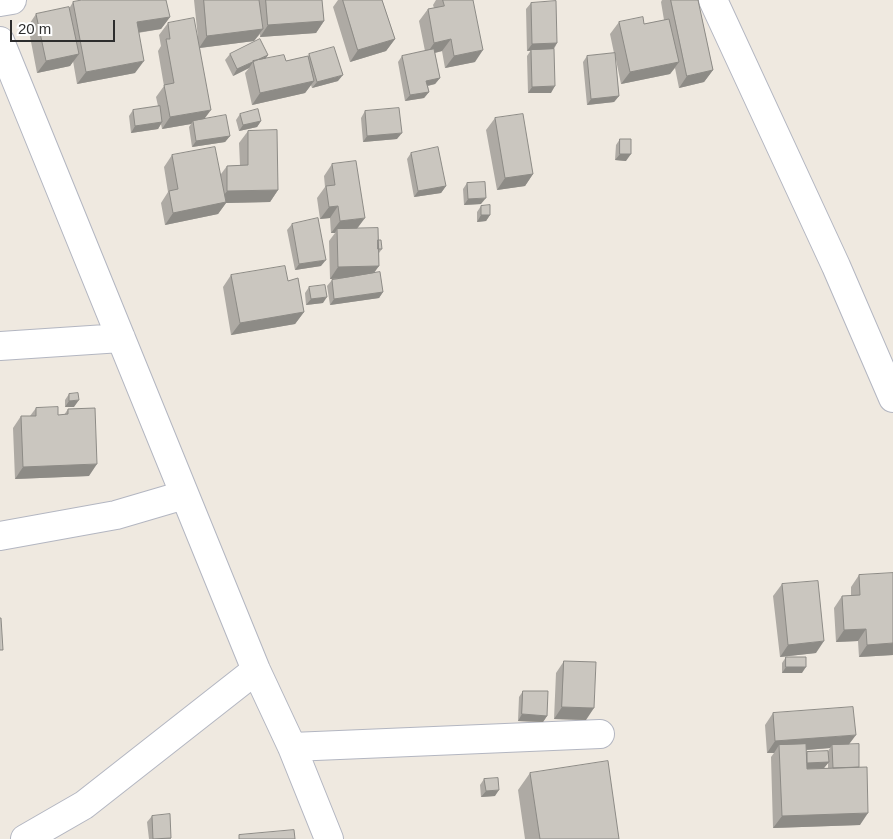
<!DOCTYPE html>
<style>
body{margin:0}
#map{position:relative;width:893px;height:839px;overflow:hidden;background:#efe9e0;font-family:Helvetica,sans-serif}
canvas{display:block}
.scale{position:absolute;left:10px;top:20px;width:105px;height:22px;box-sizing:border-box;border:2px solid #2d2d2d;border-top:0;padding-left:6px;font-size:15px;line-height:18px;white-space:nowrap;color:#2d2d2d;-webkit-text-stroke:4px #fff;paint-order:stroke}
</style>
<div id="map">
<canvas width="893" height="839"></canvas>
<div class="scale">20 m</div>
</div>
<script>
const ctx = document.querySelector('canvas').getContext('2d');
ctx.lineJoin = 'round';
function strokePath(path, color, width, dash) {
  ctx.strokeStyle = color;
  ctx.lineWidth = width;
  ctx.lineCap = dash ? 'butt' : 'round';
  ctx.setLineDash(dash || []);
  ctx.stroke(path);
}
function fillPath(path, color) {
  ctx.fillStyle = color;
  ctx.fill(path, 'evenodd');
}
const street = new Path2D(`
 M713 0 836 266 893 398
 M0 2 12 0
 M0 41 256 670 292 747 329 839
 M0 346 121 338
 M0 536 116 515 184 495
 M292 747 600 734
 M25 839 84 805 256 670`);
strokePath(street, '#b3b6c1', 30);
strokePath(street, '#fff', 28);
fillPath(new Path2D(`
 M194 0H322L324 21 316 33 260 37V34L254 41 200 48 204 119 230 136 225 142 192 147 189 127 191 124 162 129 161 124 158 129 131 133 129 116 133 110 158 106 156 97 164 86 158 51 161 46 159 35 168 23 198 38Z
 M338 0H382L395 39 386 51 350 62 333 7Z
 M436 0H473L475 62 445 68 442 51 435 53 440 78 435 84 428 86 429 92 424 98 405 101 398 62 402 56 425 51 419 21 428 9 434 8 433 5Z
 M662 0H698L713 70 704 82 679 88 675 68 670 74 621 84 615 55 619 96 614 102 587 105 583 62 587 56 614 53 610 34 619 22 644 24 664 20 661 2Z
 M73 2 170 17 161 29 138 33 135 73 77 84 73 61 70 66 37 73 28 26 36 14 70 7Z
 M531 3 557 43 554 49 551 93H528L527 56 531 50 527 51 526 9Z
 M230 54 268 55 265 59 286 61 308 56 309 54 338 81 312 88 311 85 305 93 252 105 245 73 249 68 233 76 225 60Z
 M365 111 397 139 363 142 361 118Z
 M240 114 261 121 257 127 239 131 236 120Z
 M495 118 533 174 525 186 497 190 486 130Z
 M248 131 278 190 270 202 226 203 218 214 165 225 161 203 168 192 164 167 172 155 221 174 227 166 240 165 239 143Z
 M620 139 626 161 615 160 616 145Z
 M411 153 446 186 441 193 414 197 407 159Z
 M332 164 357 229 378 240 382 249 379 253V266L373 273 383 292 379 298 330 305 327 286 332 280 343 278 330 279 329 241 335 233H331L330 218 320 219 317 198 325 187 324 176Z
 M467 183 481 204 464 205 463 189Z
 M481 206 490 215 486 221 477 222V212Z
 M292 224 321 266 295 270 287 230Z
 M231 275 288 281 304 312 295 324 231 335 223 287Z
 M309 287 323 303 306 305 305 293Z
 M69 394 74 407H65V400Z
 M36 408 58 415H64L68 409 89 476 15 479 13 428 21 416H30Z
 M859 575 893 655 859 657 858 641 836 642 834 608 842 596H851V587Z
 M782 584 816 653 780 657 773 596Z
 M786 657 802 673H782V663Z
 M564 661 586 720 554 719 556 673Z
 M523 691 547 716 543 722 518 721 519 697Z
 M773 713 849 744 859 767V768L860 825 773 828 771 757 774 753H767L765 725ZM830 748 828 751 806 753V750ZM828 763V768H824Z
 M530 773 619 839H525L518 790Z
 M484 779 495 796 481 797 480 785Z
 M152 816 171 838V839H149L147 822Z`), '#aeaaa4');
fillPath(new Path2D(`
 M170 17 161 29 128 34 137 22Z
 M324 21 316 33 260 37 268 25Z
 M263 29 254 41 199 48 207 36Z
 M395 39 386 51 350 62 358 50Z
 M451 39 442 51 426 55 434 43Z
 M557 43 553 49 527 51 532 44Z
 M483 50 475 62 445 68 454 56Z
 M79 54 70 66 37 73 46 61Z
 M268 55 264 61 254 62Z
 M144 61 135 73 77 84 86 72Z
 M253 62 249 68 233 76 237 69Z
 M679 62 670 74 621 84 630 72Z
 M713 70 704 82 679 88 687 76Z
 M343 75 338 81 312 88 317 82Z
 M440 78 435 84 422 87 426 81Z
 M314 81 305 93 252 105 260 93Z
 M555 86 551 93H528L532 87Z
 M429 92 424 98 405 101 410 95Z
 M619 96 614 102 587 105 591 99Z
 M211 110 202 122 193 121 191 124 162 129 170 117Z
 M261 121 257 127 239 131 243 125Z
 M162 122 158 129 131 133 135 126Z
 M402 133 397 139 363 142 367 136Z
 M230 136 225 142 192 147 196 141Z
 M620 154H631L626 161 615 160Z
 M533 174 525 186 497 190 505 178Z
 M446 186 441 193 414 197 418 191Z
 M278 190 270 202 226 203 218 214 165 225 173 213 218 203 227 191Z
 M486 198 481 204 464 205 468 199Z
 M338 206 330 218 320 219 329 207Z
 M481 215H490L486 221 477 222Z
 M365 218 356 230 337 229 335 233H331L340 221Z
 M326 260 321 266 295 270 299 264Z
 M379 266 371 277 330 279 338 267Z
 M383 292 379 298 330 305 334 299Z
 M327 297 323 303 306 305 311 299Z
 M304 312 295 324 231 335 240 323Z
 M79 400 74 407H65L69 401Z
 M97 464 89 476 15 479 23 467Z
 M866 629 858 641 836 642 844 630Z
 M824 641 816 653 780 657 788 645Z
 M893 643V655L859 657 867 645Z
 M786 667H806L802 673H782Z
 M562 707 594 708 586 720 554 719Z
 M522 714 547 716 543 722 518 721Z
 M856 735 847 747 832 745 830 748 780 752 779 745 774 753H767L775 741Z
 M829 762 824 768 803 769 807 763Z
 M499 790 495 796 481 797 486 791Z
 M868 813 860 825 773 828 782 816Z`), '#8d8b86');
const building = new Path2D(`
 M82 0H166L170 17 137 22 144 61 86 72 73 2Z
 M204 0H259L263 29 207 36Z
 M266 0H322L324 21 268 25Z
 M343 0H382L395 39 358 50Z
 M443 0H473L483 50 454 56 451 39 434 43 428 9 444 6Z
 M671 0H698L713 70 687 76Z
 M556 1 557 43 532 44 531 3Z
 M69 7 79 54 46 61 36 14Z
 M643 17 644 24 669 19 679 62 630 72 619 22Z
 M194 18 211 110 170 117 164 85 174 83 166 39H170L168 23Z
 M260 39 268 55 237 69 230 54Z
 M334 47 343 75 317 82 309 54Z
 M434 49 440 78 426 81 429 92 410 95 402 56Z
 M554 49 555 86 532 87 531 50Z
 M615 53 619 96 591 99 587 56Z
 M284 55 286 61 308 56 314 81 260 93 253 61Z
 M160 106 162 122 135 126 133 110Z
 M399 108 402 133 367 136 365 111Z
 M258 109 261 121 243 125 240 114Z
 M523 114 533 174 505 178 495 118Z
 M226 115 230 136 196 141 193 121Z
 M277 130 278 190 227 191V166L248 165V131Z
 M620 139H631V154H620Z
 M215 147 226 202 173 213 169 191 178 189 172 155Z
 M438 147 446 186 418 191 411 153Z
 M356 161 365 218 340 221 338 206 329 207 326 186 335 185 332 164Z
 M485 182 486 198 468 199 467 183Z
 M490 205V215H481V206Z
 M318 218 326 260 299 264 292 224Z
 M378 228 379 266 338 267 337 229Z
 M378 240H381L382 249H378Z
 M285 266 288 281 298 278 304 312 240 323 231 275Z
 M380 272 383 292 334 299 332 280Z
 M325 285 327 297 311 299 309 287Z
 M78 393 79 400 69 401V394Z
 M58 407V415L68 414V409L95 408 97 464 23 467 21 416H36V408Z
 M893 573V643L867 645 866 629 844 630 842 596 860 595 859 575Z
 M818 581 824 641 788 645 782 584Z
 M0 618H1L3 650H0Z
 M786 657H806V667H786Z
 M564 661 596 662 594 708 562 707Z
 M523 691H548L547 716 522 714Z
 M853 707 856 735 775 741 773 713Z
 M806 744 807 769 867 767 868 813 782 816 779 745Z
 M859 744V767L833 768 832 745Z
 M828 751 829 762 807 763V752Z
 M608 761 619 839H540L530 773Z
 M498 778 499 790 486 791 484 779Z
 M170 814 171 838 153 839 152 816Z
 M294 830 295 839H239V835Z`);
fillPath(building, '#cac6bf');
strokePath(building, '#8d8b86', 1);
</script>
